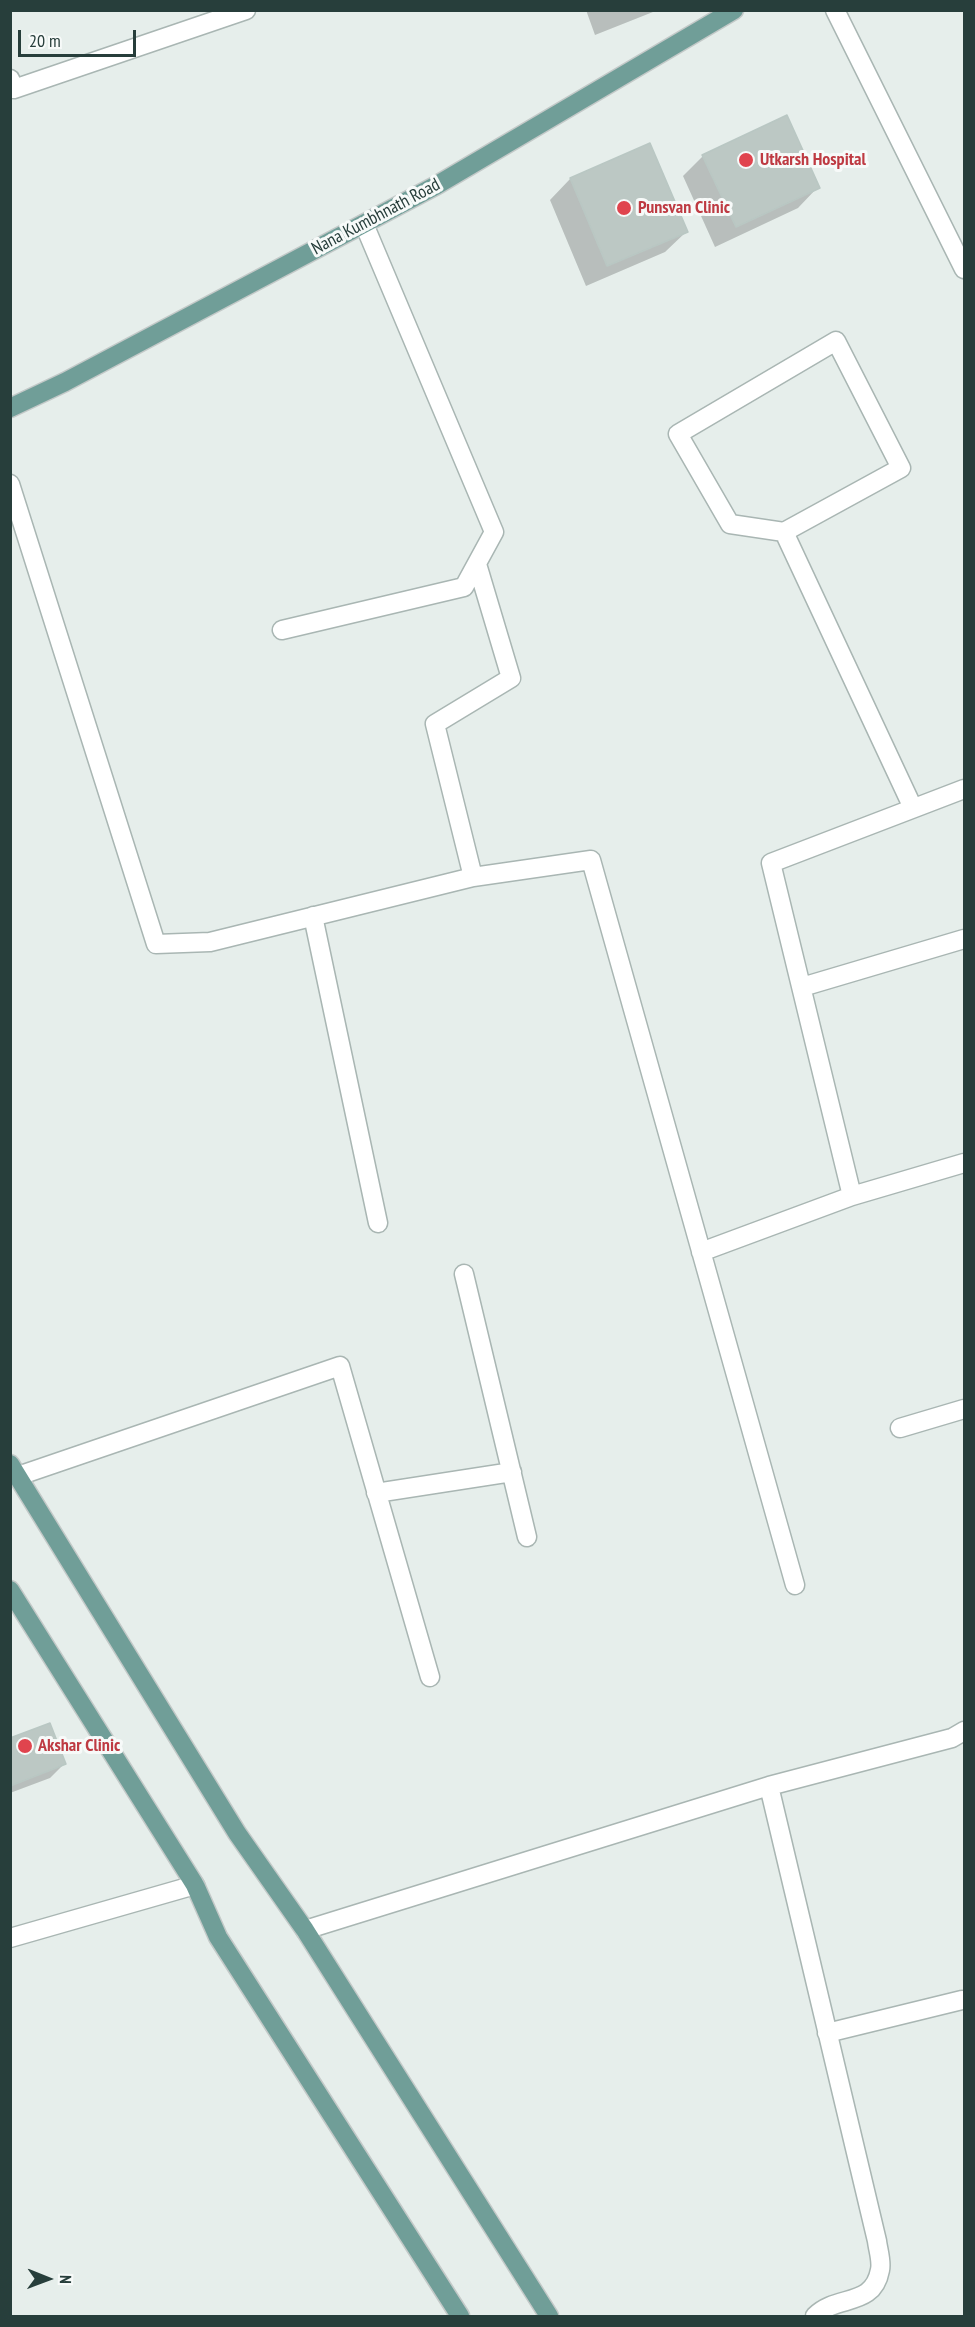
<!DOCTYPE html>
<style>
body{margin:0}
#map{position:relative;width:975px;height:2327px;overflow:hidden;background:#e6eeeb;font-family:"PT Sans Narrow",sans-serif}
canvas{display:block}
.frame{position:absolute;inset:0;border:12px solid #273e3b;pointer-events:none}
.north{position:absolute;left:18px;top:2249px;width:60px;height:60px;-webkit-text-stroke:4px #f7faf9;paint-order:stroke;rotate:91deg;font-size:16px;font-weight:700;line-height:24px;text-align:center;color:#273e3b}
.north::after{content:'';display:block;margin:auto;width:21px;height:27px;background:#273e3b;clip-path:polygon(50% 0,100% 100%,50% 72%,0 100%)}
.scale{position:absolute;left:18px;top:30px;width:118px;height:27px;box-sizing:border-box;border:3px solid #273e3b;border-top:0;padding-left:8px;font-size:18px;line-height:21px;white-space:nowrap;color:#273e3b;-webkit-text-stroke:4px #f7faf9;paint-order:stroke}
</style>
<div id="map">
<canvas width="975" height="2327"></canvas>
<div class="frame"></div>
<div class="north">N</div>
<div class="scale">20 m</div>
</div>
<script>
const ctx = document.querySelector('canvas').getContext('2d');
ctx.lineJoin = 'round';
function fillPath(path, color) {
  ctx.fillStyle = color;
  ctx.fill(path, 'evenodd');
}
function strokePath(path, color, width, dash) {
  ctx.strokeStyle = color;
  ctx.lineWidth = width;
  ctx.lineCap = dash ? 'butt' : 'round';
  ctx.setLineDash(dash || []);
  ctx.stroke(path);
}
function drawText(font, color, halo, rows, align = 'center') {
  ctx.font = font + ' "PT Sans Narrow",sans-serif';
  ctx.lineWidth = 6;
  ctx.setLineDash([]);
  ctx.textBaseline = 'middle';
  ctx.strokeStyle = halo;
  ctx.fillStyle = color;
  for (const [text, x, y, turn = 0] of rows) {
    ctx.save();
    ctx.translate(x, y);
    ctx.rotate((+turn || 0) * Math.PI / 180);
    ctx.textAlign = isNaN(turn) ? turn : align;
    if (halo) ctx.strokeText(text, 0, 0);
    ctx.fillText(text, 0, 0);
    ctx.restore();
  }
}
fillPath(new Path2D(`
 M586 10H658L595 35Z
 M650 145 686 232 665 252 586 286 550 200 570 179Z
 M703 156 818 187 798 208 715 247 683 176Z
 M10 1740 64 1764 50 1778 10 1793Z`), '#0003');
const building = new Path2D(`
 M787 115 820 188 736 227 702 155Z
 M650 143 688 232 607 266 570 178Z
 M50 1723 66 1764 10 1786V1738Z`);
fillPath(building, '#bcc8c4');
strokePath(building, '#b9c7c3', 1.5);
const minor = new Path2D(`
 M835 10 964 269
 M10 79 14 89 246 10
 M10 484 156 944 210 942 473 877 591 860 795 1585
 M784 532 901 468 836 341 678 434 730 524 784 532 913 808
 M282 630 464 587 494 532 364 224
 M964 789 771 863 852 1196 964 1163
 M473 877 435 724 511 678 477 564
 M313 916 378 1223
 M802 987 964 939
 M701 1252 852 1196
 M464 1274 527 1537
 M900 1428 964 1409
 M18 1476 340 1366 430 1677
 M376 1493 512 1472
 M769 1786 877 2241C878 2250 882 2261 880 2270 873 2308 837 2294 815 2316
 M305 1930 769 1786 952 1738 964 1731
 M10 1938 195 1885
 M827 2033 962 2000`);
const major = new Path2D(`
 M10 408 65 382 437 185 734 10
 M10 1464 237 1833 305 1930 549 2316
 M10 1590 195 1885 218 1937 460 2316`);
strokePath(minor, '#a9b6b3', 21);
strokePath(major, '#c3c9c8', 21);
strokePath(minor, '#fff', 18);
strokePath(major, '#709e98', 18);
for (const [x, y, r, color] of [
 [746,160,8,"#e0444e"],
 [624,208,8,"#e0444e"],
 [25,1746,8,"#e0444e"]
]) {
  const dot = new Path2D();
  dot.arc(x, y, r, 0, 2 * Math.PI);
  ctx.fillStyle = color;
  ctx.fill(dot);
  strokePath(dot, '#f7faf9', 2);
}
drawText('bold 18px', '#be3a42', '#f7faf9', [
 ["Utkarsh Hospital",760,160],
 ["Punsvan Clinic",638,208],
 ["Akshar Clinic",38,1746]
], 'left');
drawText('18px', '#273e3b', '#f7faf9', [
 ["Nana Kumbhnath Road",376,217,-28]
]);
</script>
